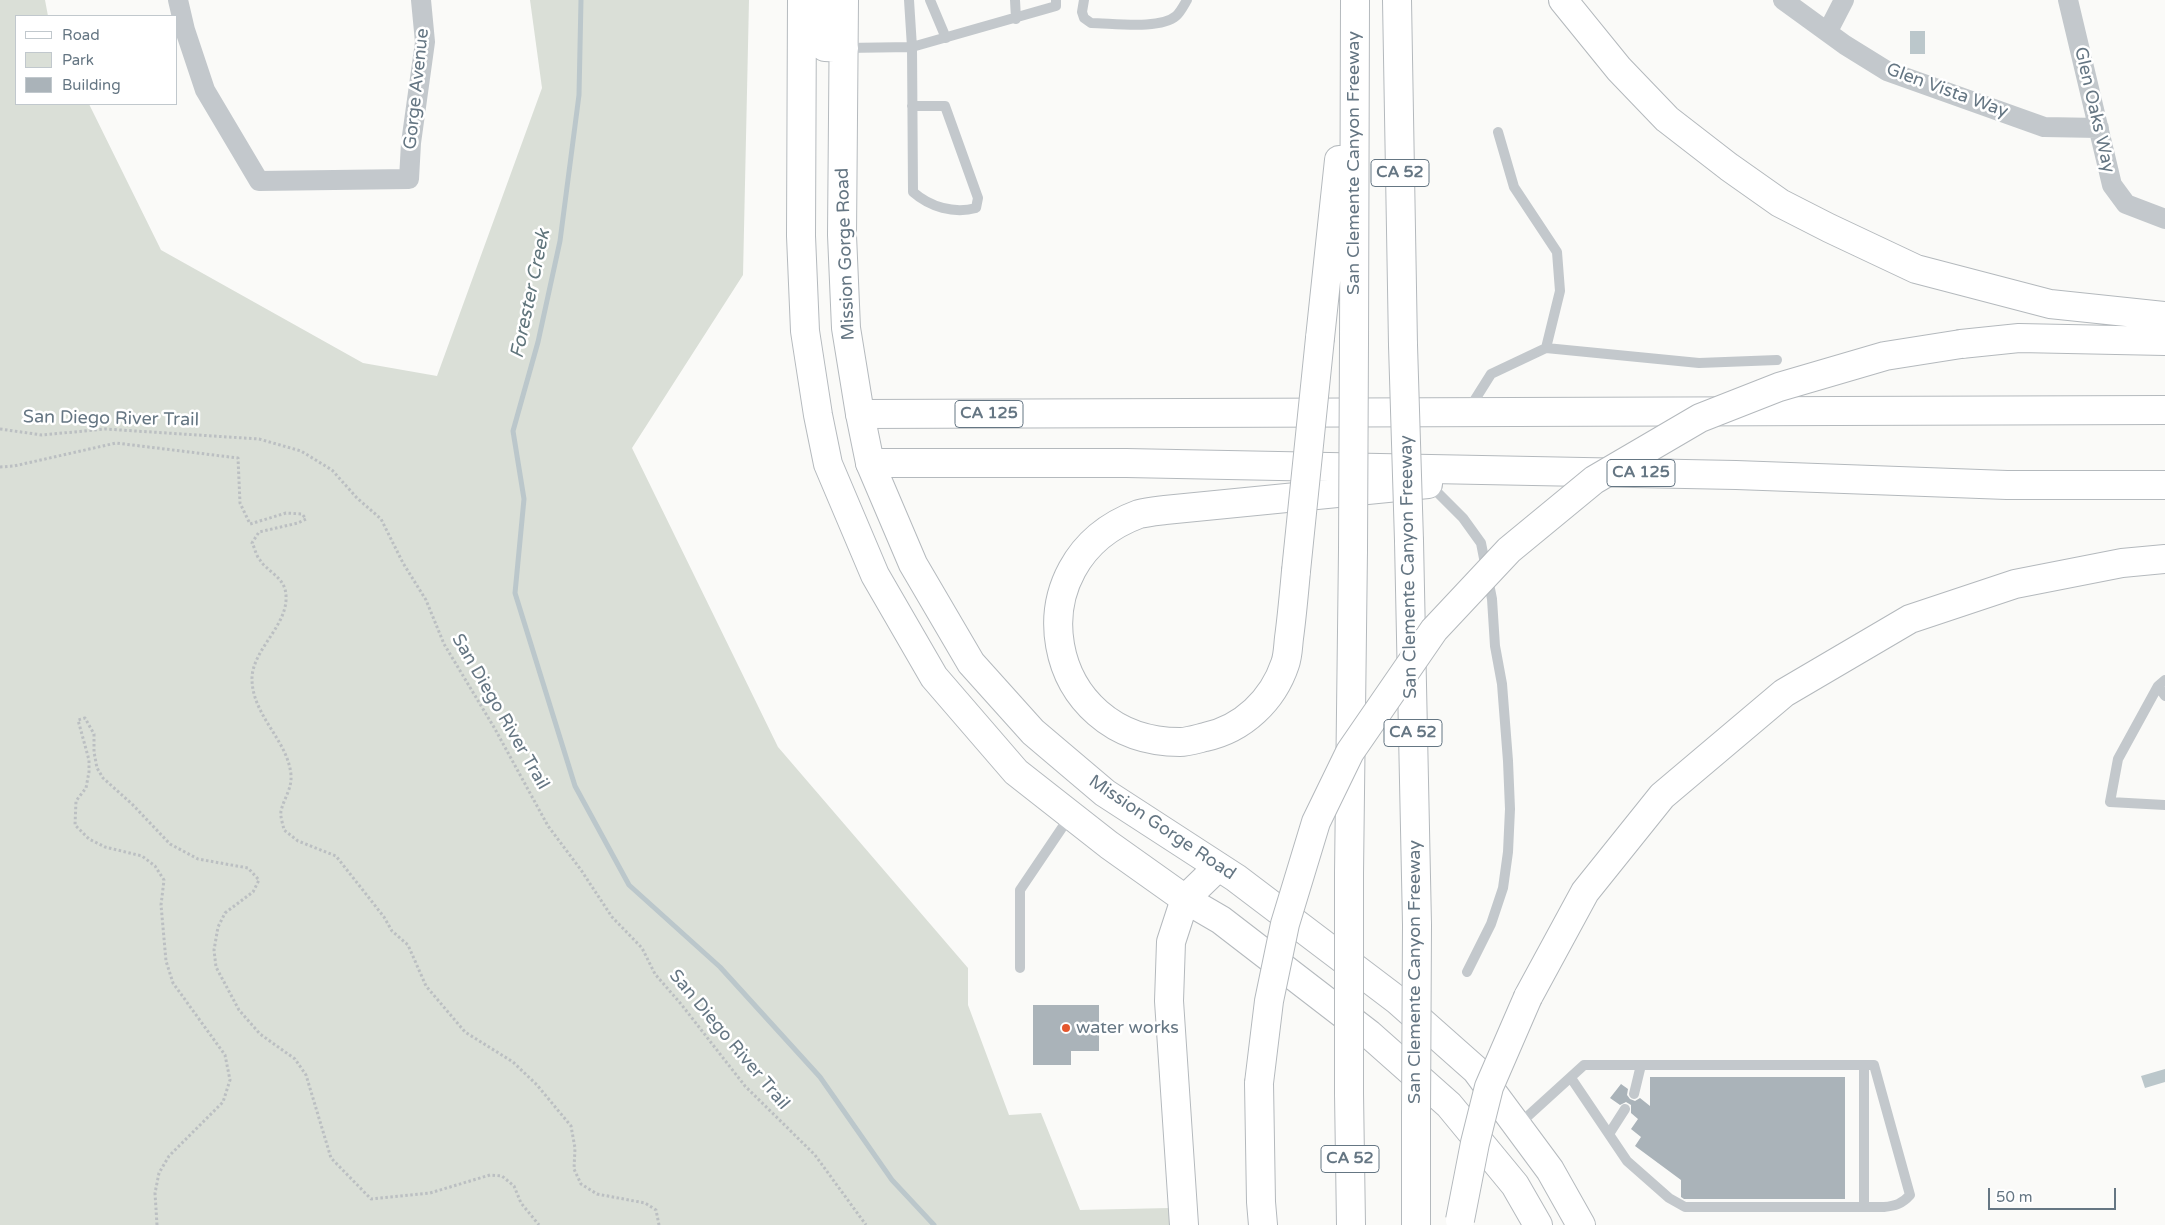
<!DOCTYPE html>
<style>
body{margin:0}
#map{position:relative;width:2165px;height:1225px;overflow:hidden;background:#fafaf8;font-family:"Varela Round",sans-serif}
canvas{display:block}
.legend{position:absolute;left:15px;top:15px;width:162px;height:90px;box-sizing:border-box;background:#fff;border:1px solid #c1c8cd;margin:0;padding:6px 9px;list-style:none;font-size:15px;color:#657683}
.legend li{display:flex;align-items:center;gap:10px;height:25px}
.legend b{width:25px;border:1px solid #c1c8cd}
.scale{position:absolute;left:1988px;top:1188px;width:128px;height:22px;box-sizing:border-box;border:2px solid #657683;border-top:0;padding-left:6px;font-size:15px;line-height:18px;white-space:nowrap;color:#657683;-webkit-text-stroke:4px #fff;paint-order:stroke}
</style>
<div id="map">
<canvas width="2165" height="1225"></canvas>
<ul class="legend">
<li><b style="height:6px;background:#fff"></b>Road</li>
<li><b style="height:14px;background:#dadfd7"></b>Park</li>
<li><b style="height:14px;background:#aab3b9"></b>Building</li>
</ul>
<div class="scale">50 m</div>
</div>
<script>
const ctx = document.querySelector('canvas').getContext('2d');
ctx.lineJoin = 'round';
function fillPath(path, color) {
  ctx.fillStyle = color;
  ctx.fill(path, 'evenodd');
}
function strokePath(path, color, width, dash) {
  ctx.strokeStyle = color;
  ctx.lineWidth = width;
  ctx.lineCap = dash ? 'butt' : 'round';
  ctx.setLineDash(dash || []);
  ctx.stroke(path);
}
function drawText(font, color, halo, rows, align = 'center') {
  ctx.font = font + ' "Varela Round",sans-serif';
  ctx.lineWidth = 5;
  ctx.setLineDash([]);
  ctx.textBaseline = 'middle';
  ctx.strokeStyle = halo;
  ctx.fillStyle = color;
  for (const [text, x, y, turn = 0] of rows) {
    ctx.save();
    ctx.translate(x, y);
    ctx.rotate((+turn || 0) * Math.PI / 180);
    ctx.textAlign = isNaN(turn) ? turn : align;
    if (halo) ctx.strokeText(text, 0, 0);
    ctx.fillText(text, 0, 0);
    ctx.restore();
  }
}
fillPath(new Path2D(`
 M0 0H45L48 16H16V104H89L161 250 363 363 437 376 542 88 530 0H749L743 275 632 448 778 747 968 968V1005L1009 1115 1041 1113 1080 1210 1169 1208 1172 1225H0Z`), '#dadfd7');
fillPath(new Path2D(`
 M1910 31H1925V54H1910Z
 M2165 1069V1082L2145 1088 2141 1076Z`), '#bbc7cb');
strokePath(new Path2D(`
 M581 0 579 95 560 241 538 342 513 431 524 499 515 593 575 786 629 885 720 967 820 1077 892 1180 934 1225`), '#bbc7cb', 5);
fillPath(new Path2D(`
 M1033 1005H1099V1051H1071V1065H1033Z
 M1650 1077H1845V1199H1684L1681 1197V1180L1635 1146 1641 1137 1631 1129 1638 1119 1631 1113V1105L1626 1102 1620 1105 1610 1098 1621 1084 1628 1089 1627 1095 1630 1099 1635 1101 1640 1098 1650 1106Z`), '#aab3b9');
const primary = new Path2D(`
 M802 0 801 236 805 331 818 415 828 464 875 575 934 677 1016 772 1109 845 1185 899 1221 920 1369 1034 1449 1105 1515 1185 1538 1225
 M844 0 842 235 846 328 860 414 870 463 913 564 971 663 1033 732 1105 793 1236 878 1397 1000 1476 1070 1550 1170 1581 1225
 M819 1 822 43 825 47 844 48`);
const highway = new Path2D(`
 M1397 0 1403 345
 M1563 0 1619 69 1667 119 1729 167 1780 203 1829 228 1916 269 2050 304 2165 316
 M1320 338 1339 160
 M1354 342 1355 0
 M1961 344 2019 338 2165 341
 M860 414 2165 410
 M870 463H1126L1736 475 2007 485H2165
 M1409 541 1417 925
 M1296 571C1294 593 1292 616 1289 638 1288 646 1288 656 1285 664 1273 700 1243 729 1205 737 1197 739 1188 742 1180 742 1043 742 1011 561 1139 514 1147 512 1157 511 1165 510L1428 484
 M1349 873 1353 550
 M1528 997 1585 892 1662 796 1784 693 1910 619 2015 584 2122 563 2165 559
 M1259 1083 1261 1202 1263 1225
 M1349 1093 1351 1225
 M1416 1115V1225
 M1184 1225 1169 1001 1171 942 1185 899 1218 867`);
strokePath(primary, '#b5babe', 30);
strokePath(highway, '#b4b9bd', 30);
strokePath(new Path2D(`
 M0 429 42 435 105 429 259 439 301 451 332 470 357 498 381 519 403 563 426 600 444 644 495 729 548 826 581 870 612 917 642 948 655 974 681 1004 745 1086 815 1155 866 1225
 M0 467 14 466 116 443 238 458 240 503 250 524 286 513 302 514 306 519 298 523 259 532 252 543C255 548 256 556 260 560 266 570 281 576 285 589 293 622 254 646 252 677 251 715 288 740 291 775 292 789 284 798 281 811 280 817 283 824 284 830L298 841 336 856 384 917 392 931 408 945 426 986 465 1032 513 1062 537 1085 571 1126 575 1148 574 1169 581 1184 597 1194 645 1203 656 1210 659 1225
 M157 1225 155 1193 159 1173 169 1156 223 1102 230 1080 225 1055 173 983 166 961 161 905 164 880 155 866 142 856 105 847 89 839 75 825 76 801 86 788 89 772V760L78 720 85 718 94 734V752L97 768 103 778 132 804 170 844 198 859 248 868 259 880 253 892 225 913 218 927 214 950 216 967 239 1010 260 1034 295 1059 306 1075 331 1158 371 1199 430 1193 490 1175 502 1176 514 1186 521 1203 539 1225`), '#bbbfc2', 3, [2.5, 2.5]);
strokePath(new Path2D(`
 M909 0 912 47 1056 6V0
 M930 0 946 38
 M1015 0 1016 19
 M1084 0 1082 12 1084 18 1091 23C1112 23 1160 30 1176 16 1180 13 1184 5 1187 0
 M845 48 912 47C912 96 913 144 913 192 930 207 954 214 976 208L978 198 945 106H912
 M1498 132 1514 187 1557 252 1560 291 1546 348
 M1469 409 1491 374 1546 348 1699 363 1777 360
 M1429 484 1463 518 1481 543 1492 599 1495 646 1502 684 1508 761 1510 809 1508 852 1503 888 1491 924 1467 972
 M2165 680 2158 686 2165 696
 M2158 686 2118 759 2110 802 2165 805
 M1020 968V890L1070 816
 M1634 1094 1641 1065
 M1518 1125 1584 1065H1874L1910 1195C1902 1204 1895 1206 1884 1207H1685L1669 1198 1627 1161 1571 1078
 M1609 1134 1625 1109
 M1864 1207V1065`), '#c3c8cc', 10);
strokePath(new Path2D(`
 M178 0 185 30 205 90 259 181 409 179 411 143 425 42 421 0
 M1783 0 1845 45 1887 71 2044 127 2099 128
 M2068 0 2112 185 2126 204 2165 219
 M1828 31 1844 0`), '#c3c8cc', 20);
strokePath(primary, '#fff', 28);
strokePath(highway, '#fff', 28);
const highwayBridge = new Path2D(`
 M1403 345 1409 541
 M1353 550 1354 342
 M1296 571 1320 338
 M1349 873V1093
 M1259 1083 1269 1001 1285 924 1316 822 1350 752 1434 630 1509 550 1594 480 1700 418 1779 387 1885 356 1961 344
 M1416 1115 1417 925
 M1460 1220 1475 1143 1489 1087 1528 997`);
strokePath(highwayBridge, '#b4b9bd', 30, []);
strokePath(highwayBridge, '#fff', 28);
for (const [x, y, r, color] of [
 [1066,1028,5,"#e4572e"]
]) {
  const dot = new Path2D();
  dot.arc(x, y, r, 0, 2 * Math.PI);
  ctx.fillStyle = color;
  ctx.fill(dot);
  strokePath(dot, '#fff', 2);
}
for (const [x, y, w] of [
 [1400,173,58],
 [989,414,68],
 [1641,473,68],
 [1413,733,58],
 [1350,1159,58]
]) {
  const box = new Path2D();
  box.roundRect(x - w / 2, y - 13.5, w, 27, 4);
  ctx.fillStyle = '#fff';
  ctx.fill(box);
  strokePath(box, '#657683', 1);
}
drawText('bold 16px', '#657683', null, [
 ["CA 52",1400,173],
 ["CA 125",989,414],
 ["CA 125",1641,473],
 ["CA 52",1413,733],
 ["CA 52",1350,1159]
]);
drawText('18px', '#657683', '#fff', [
 ["Gorge Avenue",417,89,-84],
 ["Glen Vista Way",1947,91,20],
 ["Glen Oaks Way",2094,110,77],
 ["San Clemente Canyon Freeway",1354,163,-90],
 ["Mission Gorge Road",846,254,-92],
 ["San Diego River Trail",111,419,1],
 ["San Clemente Canyon Freeway",1409,567,-91],
 ["San Diego River Trail",500,712,60],
 ["Mission Gorge Road",1162,828,34],
 ["San Clemente Canyon Freeway",1415,972,-90],
 ["San Diego River Trail",729,1040,50]
]);
drawText('18px', '#657683', '#fff', [
 ["water works",1076,1028]
], 'left');
drawText('italic 19px', '#60757c', '#fff', [
 ["Forester Creek",531,294,-78]
]);
</script>
